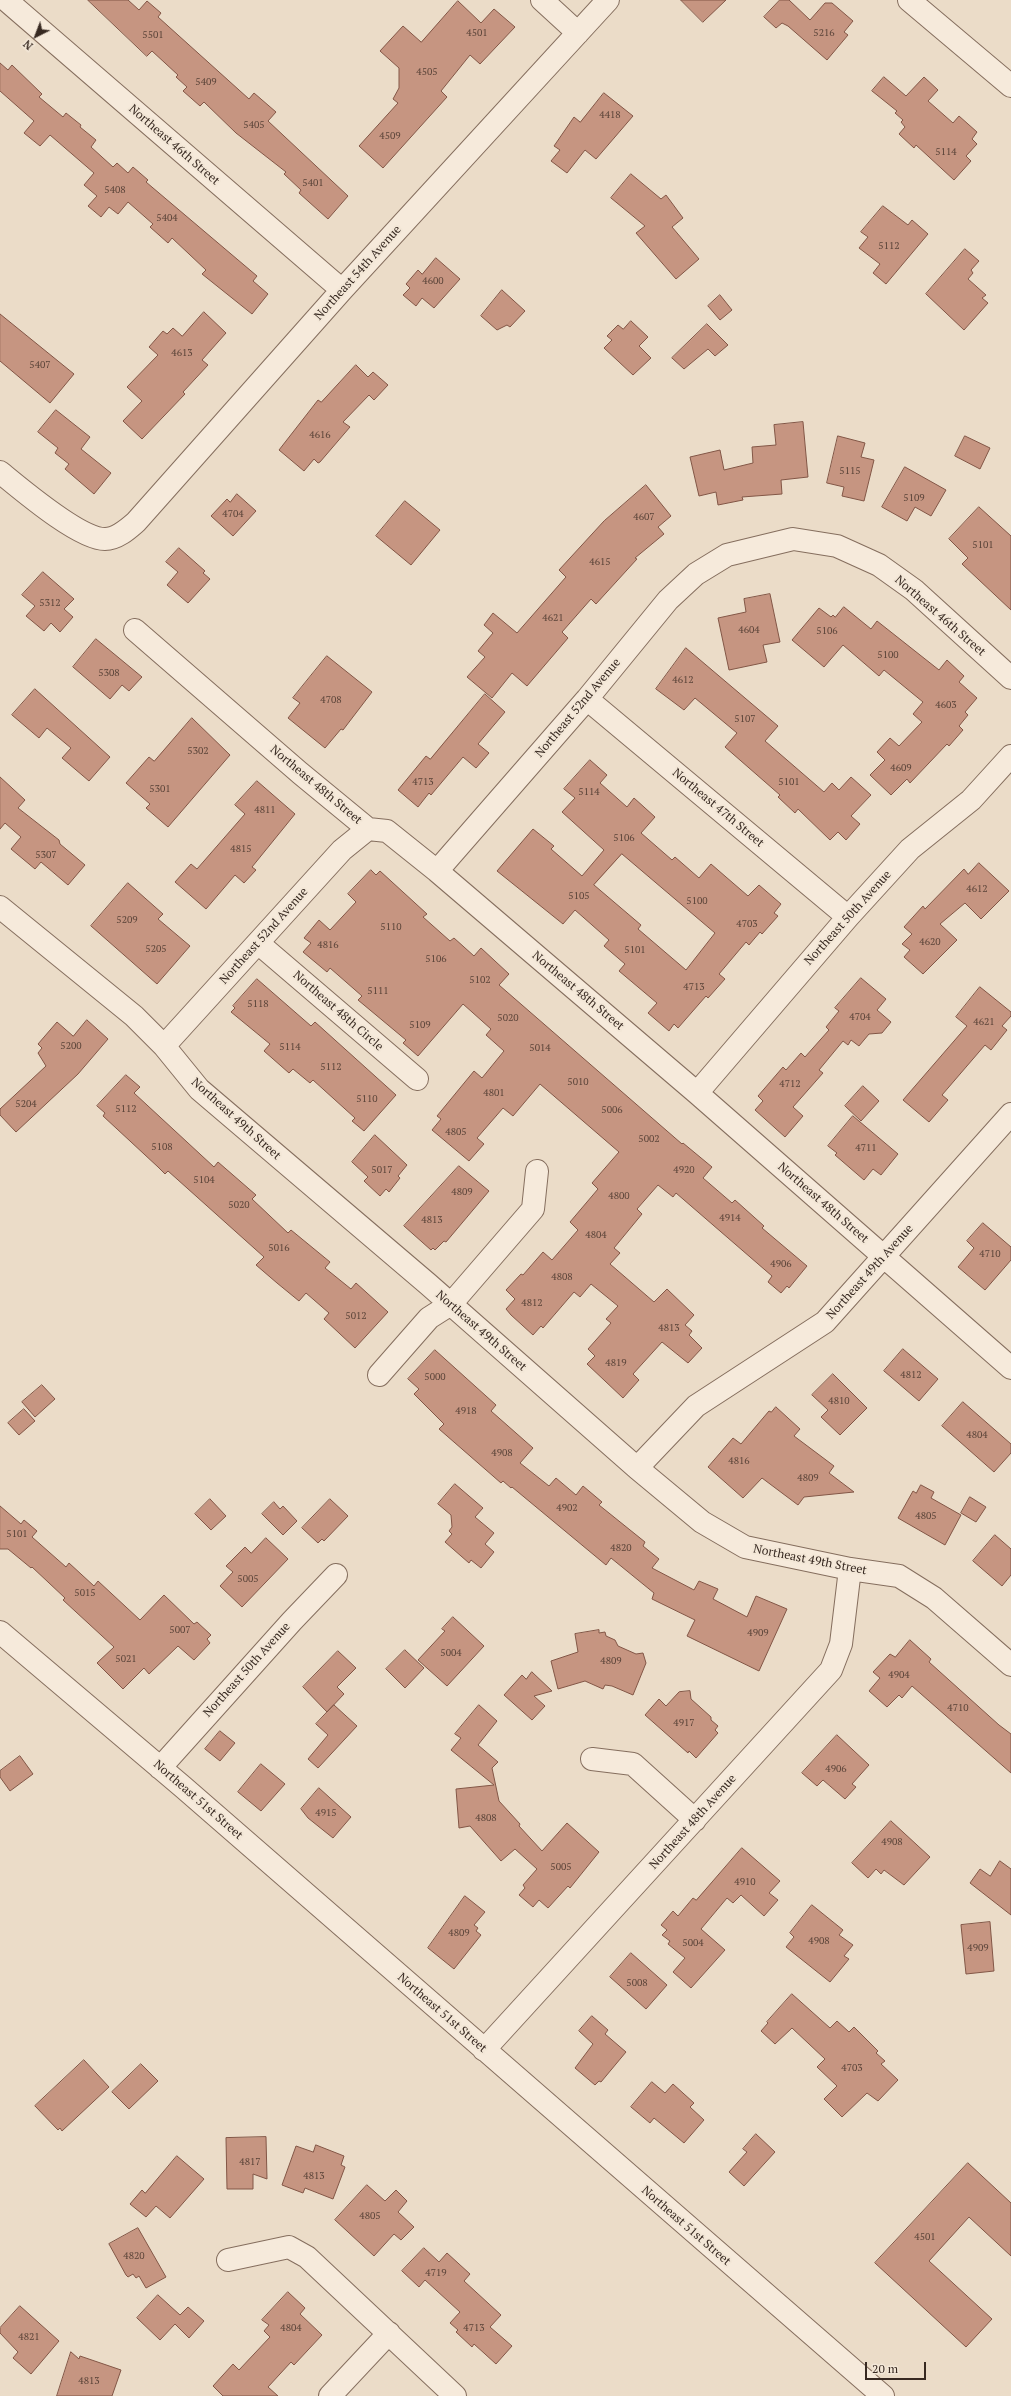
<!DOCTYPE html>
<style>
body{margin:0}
#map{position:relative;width:1011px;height:2396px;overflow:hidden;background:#ebdcc8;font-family:"PT Serif",serif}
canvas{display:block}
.north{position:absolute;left:16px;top:16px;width:40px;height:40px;-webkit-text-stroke:3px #f3e7d7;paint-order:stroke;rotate:222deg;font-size:11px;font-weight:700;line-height:16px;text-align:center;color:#372921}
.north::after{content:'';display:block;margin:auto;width:14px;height:18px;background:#372921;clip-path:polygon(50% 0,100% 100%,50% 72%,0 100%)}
.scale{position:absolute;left:865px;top:2362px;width:61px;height:18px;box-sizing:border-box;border:2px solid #372921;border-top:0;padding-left:5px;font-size:12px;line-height:14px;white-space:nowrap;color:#372921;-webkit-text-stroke:3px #f3e7d7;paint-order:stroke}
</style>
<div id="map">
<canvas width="1011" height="2396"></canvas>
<div class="north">N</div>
<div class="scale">20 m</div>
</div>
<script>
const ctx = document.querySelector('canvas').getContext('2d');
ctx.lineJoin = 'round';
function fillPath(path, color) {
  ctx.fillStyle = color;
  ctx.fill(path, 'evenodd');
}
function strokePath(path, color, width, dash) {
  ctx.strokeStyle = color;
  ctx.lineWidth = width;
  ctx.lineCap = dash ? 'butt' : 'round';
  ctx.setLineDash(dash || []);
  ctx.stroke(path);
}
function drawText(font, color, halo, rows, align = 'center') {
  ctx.font = font + ' "PT Serif",serif';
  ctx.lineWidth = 4;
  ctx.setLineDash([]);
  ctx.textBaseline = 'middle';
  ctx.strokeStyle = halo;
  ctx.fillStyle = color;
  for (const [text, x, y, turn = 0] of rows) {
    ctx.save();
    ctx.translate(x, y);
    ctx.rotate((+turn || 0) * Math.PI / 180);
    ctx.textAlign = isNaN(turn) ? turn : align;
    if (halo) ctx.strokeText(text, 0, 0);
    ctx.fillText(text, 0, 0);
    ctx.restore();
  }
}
const building = new Path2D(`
 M88 0H128L139 10 147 1 161 13 158 17 249 99 254 93 276 112 268 121 348 196 328 219 299 193 301 190 284 174 286 172 236 133 204 102 200 106 183 91 187 87 176 77 178 75 152 51 147 56Z
 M681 0H726L703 22Z
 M780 0H789L810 20 825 3H832L853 21 844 32 848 35 827 60 788 26 782 23 776 28 764 17Z
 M458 1 481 23 494 9 515 27 480 64 470 55 441 91 447 97 383 168 359 146 398 103 393 99 399 88V68L380 51 403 26 421 42Z
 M0 63 8 70 12 65 42 94 39 97 63 117 66 113 81 125 80 127 96 140 91 147 113 167 117 163 128 173 133 167 148 180 146 182 257 276 253 281 268 294 252 314 202 274 206 270 172 238 168 243 150 227 153 224 128 202 118 214 109 207 101 217 88 206 97 196 84 185 94 173 50 135 40 146 24 133 34 121 0 91Z
 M884 77 906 96 924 77 938 90 928 101 953 123 959 116 977 132 972 139 977 144 966 156 971 161 954 180 916 145 914 148 899 134 905 127 901 122 903 120 895 113 897 111 872 91Z
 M604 93 633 116 596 159 585 150 567 173 551 161 560 150 554 146 574 117 580 122Z
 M631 174 661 199 666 195 683 218 672 227 699 259 676 279 636 233 645 226 611 198Z
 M883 206 908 225 912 220 928 234 886 284 873 273 880 264 859 248 868 237 861 232Z
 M965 249 979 261 971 270 973 273 968 279 986 295 982 298 988 303 964 330 926 294Z
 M436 258 460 279 434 308 422 298 416 306 403 295 410 288 406 284 418 270 422 274Z
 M502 290 525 311 510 327 507 325 497 330 481 316Z
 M720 295 732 310 720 320 708 306Z
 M204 312 226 333 202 360 208 365 183 392 185 394 142 439 123 421 142 401 127 387 158 355 149 347 163 331 167 334 173 328 182 336Z
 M0 314 74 374 50 403 0 361Z
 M631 321 648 337 639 346 651 358 633 375 604 348 612 340 607 336 618 325 623 329Z
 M707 324 728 345 715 356 708 349 684 369 672 358Z
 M356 365 368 377 373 372 388 385 374 400 369 395 343 422 350 427 320 462 318 463 314 459 304 471 279 450 318 400 321 402Z
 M56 410 90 437 81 449 111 473 94 494 65 469 69 464 55 453 58 448 38 432Z
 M803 422 808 477 781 480 782 494 742 497 743 500 718 505 716 492 699 496 690 457 720 450 724 470 753 463 752 447 776 445 774 425Z
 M838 436 865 443 861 457 874 460 864 501 842 496 844 487 827 483Z
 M965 436 990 448 980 469 955 456Z
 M905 467 946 490 931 516 915 507 907 521 882 507Z
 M646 485 671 516 658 527 664 534 635 558 637 559 596 604 591 599 562 632 568 638 527 686 512 673 492 698 467 677 485 657 478 651 493 633 484 625 493 613 517 633 566 577 559 570 604 521Z
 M237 494 256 511 233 536 211 516 227 499 230 502Z
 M405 501 440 530 411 565 376 536Z
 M979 507 1011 536V610L962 564 968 558 949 539Z
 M179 548 205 571 203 573 210 579 188 603 167 585 178 572 166 562Z
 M43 572 74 599 64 609 73 617 60 632 51 623 44 631 26 616 35 606 22 595Z
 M770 594 780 642 763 645 767 662 729 670 718 618 746 612 744 599Z
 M844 607 871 629 877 621 939 670 947 660 964 676 959 682 977 698 965 712 968 715 959 726 963 730 949 746 947 744 910 783 907 779 891 795 870 775 885 760 877 752 890 738 899 746 922 722 913 714 923 702 884 670 879 676 843 645 824 667 792 640 819 608 831 617 833 615 835 617Z
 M96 639 142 677 129 691 122 685 110 699 73 667Z
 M686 648 778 726 765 741 824 792 832 783 839 790 851 777 871 795 851 816 860 824 846 840 838 832 830 840 798 809 795 813 778 797 780 795 725 747 737 733 695 698 684 710 656 689Z
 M327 656 372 692 343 730 341 729 325 748 288 718 300 703 293 698Z
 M35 689 110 757 89 781 62 758 71 748 47 728 39 738 12 715Z
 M485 694 505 712 478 744 489 753 476 768 463 757 431 795 429 793 418 807 398 790 426 756 430 759Z
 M192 718 230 755 168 827 146 808 150 804 126 783 149 757 154 761Z
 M590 760 607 775 600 783 627 807 634 798 655 817 641 833 672 860 675 857 699 878 711 864 748 896 759 885 781 904 774 913 778 916 762 934 760 932 749 945 746 942 719 974 725 979 708 998 706 996 678 1028 674 1024 669 1031 648 1013 657 1003 619 971 625 964 604 946 609 940 575 910 563 924 497 871 533 829 554 846 551 849 582 876 604 850 562 812 575 798 564 789ZM622 854 715 933 686 970 638 929 641 925 594 885Z
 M0 777 25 800 18 808 59 840 60 844 85 865 68 885 41 862 35 869 11 849 21 837 5 823 0 829Z
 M257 781 295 814 252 867 256 870 244 883 235 875 206 909 175 882 191 864 197 869 245 814 235 805Z
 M979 863 1009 891 981 919 965 903 940 924 957 940 923 974 904 957 910 950 902 944 912 934 904 927 923 906 925 909 964 869 968 874Z
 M371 870 376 875 380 871 415 903 427 914 423 917 450 941 454 938 474 956 481 948 509 974 499 985 682 1144 683 1143 712 1167 703 1178 732 1203 735 1200 764 1226 762 1228 807 1266 789 1288 787 1286 781 1293 768 1282 772 1276 676 1193 673 1197 658 1185 637 1209 642 1214 614 1248 620 1253 610 1264 654 1302 667 1289 694 1315 685 1325 692 1331 689 1335 702 1348 688 1363 662 1342 633 1374 639 1380 623 1398 587 1364 595 1356 588 1349 611 1323 606 1319 618 1306 591 1284 580 1297 574 1292 543 1328 541 1326 533 1335 511 1315 506 1309 515 1299 506 1290 521 1274 523 1275 543 1252 552 1260 578 1230 570 1222 598 1189 592 1183 619 1152 540 1084 513 1116 503 1108 477 1138 484 1144 469 1161 432 1130 441 1119 437 1116 474 1071 482 1078 504 1051 486 1035 491 1029 463 1004 418 1056 403 1043 406 1040 358 1000 362 996 330 968 327 972 303 952 311 943 304 938 319 920 330 930 356 902 348 894Z
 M128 883 163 914 158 919 190 946 157 984 91 926Z
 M861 978 886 999 877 1010 891 1022 882 1033 869 1034 859 1046 851 1040 848 1045 843 1041 819 1070 823 1073 793 1107 803 1116 785 1137 755 1110 763 1101 758 1096 783 1067 786 1070 801 1053 805 1057 829 1030 826 1027 839 1011 835 1008Z
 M257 979 311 1026 315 1022 396 1095 364 1131 352 1121 355 1118 313 1080 310 1083 293 1069 289 1073 264 1051 270 1044 231 1012 235 1008 233 1006Z
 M980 987 1011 1012V1016L1002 1026 1007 1030 991 1050 985 1045 942 1095 948 1100 929 1122 903 1100 967 1026 956 1017Z
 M87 1020 108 1039 78 1074 16 1132 0 1115V1109L46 1066 38 1053 42 1048 38 1044 57 1022 73 1036Z
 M126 1075 140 1087 134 1093 214 1167 218 1162 256 1195 252 1199 288 1233 291 1230 330 1262 325 1268 351 1289 356 1283 388 1312 355 1348 324 1319 329 1313 306 1293 299 1301 277 1283 256 1265 264 1257 168 1171 165 1174 158 1167 103 1116 105 1113 97 1106Z
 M863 1086 879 1101 861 1121 845 1106Z
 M853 1116 898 1154 881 1175 873 1169 864 1180 835 1155 837 1153 828 1146Z
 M375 1135 407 1165 398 1176 400 1178 389 1192 386 1189 380 1196 364 1181 368 1177 352 1162Z
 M459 1166 489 1191 446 1242 444 1241 435 1250 433 1248 431 1250 404 1226Z
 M983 1223 1011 1247V1260L985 1290 958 1267 974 1248 967 1241Z
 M903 1349 938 1379 919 1401 884 1371Z
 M435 1350 496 1405 491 1411 533 1448 520 1463 549 1486 556 1478 576 1495 583 1486 602 1502 599 1505 645 1542 643 1546 659 1559 652 1568 694 1590 699 1581 718 1589 713 1599 747 1617 756 1596 787 1609 759 1671 687 1636 695 1620 652 1599 654 1593 611 1558 606 1565 512 1487 511 1488 503 1481 501 1483 439 1429 444 1424 414 1394 419 1389 408 1379Z
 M833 1374 867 1408 840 1435 821 1417 828 1410 812 1395Z
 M42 1385 55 1399 35 1417 22 1402Z
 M963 1402 1011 1444V1453L994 1472 942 1426Z
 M776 1407 800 1429 794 1436 834 1466 829 1473 854 1492 804 1497 798 1505 762 1478 743 1498 708 1467 733 1438 741 1444 769 1411 771 1412Z
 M24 1409 35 1421 19 1435 8 1423Z
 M455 1484 483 1508 475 1517 494 1533 485 1544 494 1552 481 1568 471 1560 469 1563 445 1542 452 1534 449 1531 452 1527 451 1515 438 1504Z
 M921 1485 934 1492 931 1498 961 1515 945 1545 898 1518 913 1491 916 1493Z
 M970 1497 986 1507 976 1522 961 1513Z
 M210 1499 226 1516 211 1530 195 1514Z
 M330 1499 348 1516 324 1541 322 1539 318 1543 302 1528Z
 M274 1502 280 1509 283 1506 297 1521 283 1535 262 1514Z
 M0 1506 21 1524 24 1520 37 1531 32 1537 66 1567 69 1563 94 1586 98 1581 140 1620 164 1595 194 1624 197 1622 211 1635 207 1639 210 1643 194 1660 178 1646 149 1674 144 1668 123 1689 97 1663 114 1647 63 1600 65 1598 32 1567 31 1568 8 1549H0Z
 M995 1535 1011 1549V1575L1002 1586 973 1561Z
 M266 1538 288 1559 242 1607 220 1586 233 1572 226 1566 245 1547 251 1553Z
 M453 1617 484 1646 447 1686 418 1660 445 1631 442 1629Z
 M599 1630V1633L605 1632 606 1636 615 1640 618 1646 636 1654 643 1653 646 1663 633 1695 612 1686 605 1685 603 1689 585 1681 558 1689 551 1661 578 1652 575 1634Z
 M910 1640 931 1659 929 1662 999 1725 1011 1734V1773L912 1686 902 1698 899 1695 887 1707 869 1691 880 1678 873 1672 890 1654 895 1657Z
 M405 1650 424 1668 405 1688 386 1669Z
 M338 1651 356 1668 337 1687 344 1694 327 1712 303 1687Z
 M532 1672 552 1691 534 1696 545 1706 532 1720 504 1695 522 1675 526 1679Z
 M690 1691 691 1699 711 1717V1720L718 1726 715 1730 718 1733 696 1758 689 1751 688 1753 645 1715 659 1699 666 1706 679 1692Z
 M334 1705 357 1726 318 1768 308 1759 328 1735 316 1724Z
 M479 1705 497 1721 478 1745 498 1762 492 1768 499 1801 520 1824 519 1826 542 1851 567 1823 599 1852 570 1888 568 1886 548 1908 539 1900 533 1907 519 1895 525 1888 523 1885 537 1869 515 1849 501 1861 470 1826 459 1828 456 1789 494 1785 451 1750 461 1738 455 1734Z
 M220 1731 235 1743 220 1761 205 1749Z
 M837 1735 869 1765 852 1784 856 1787 845 1799 823 1780 817 1786 802 1773Z
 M20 1756 33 1774 10 1791 0 1777V1771Z
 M261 1764 285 1784 261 1811 238 1792Z
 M319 1788 351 1817 333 1838 308 1818 301 1809Z
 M891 1821 930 1857 904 1885 884 1870 881 1874 876 1869 868 1878 852 1863Z
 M742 1848 780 1881 769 1893 778 1900 764 1916 741 1895 733 1903 727 1898 701 1929 725 1950 691 1988 673 1972 685 1958 668 1944 670 1941 662 1935 667 1930 661 1925 673 1911 678 1916 693 1898 696 1900Z
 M1000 1861 1011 1869V1915L970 1883 980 1869 990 1876Z
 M465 1896 485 1912 474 1925 478 1928 476 1931 481 1935 454 1969 428 1948Z
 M812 1905 843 1930 839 1935 853 1945 844 1956 849 1959 830 1982 786 1947 794 1937 790 1933Z
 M990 1922 994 1971 966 1974 961 1925Z
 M631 1953 667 1985 646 2009 610 1977Z
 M792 1994 830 2028 837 2021 849 2032 854 2027 878 2051 876 2053 885 2061 881 2064 898 2080 878 2101 867 2093 842 2117 824 2099 837 2086 817 2067 825 2059 792 2028 775 2044 761 2031 768 2023 767 2022Z
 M592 2016 608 2030 605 2034 626 2052 601 2082 599 2081 595 2085 575 2068 593 2044 579 2031Z
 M84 2060 109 2087 62 2131 60 2128 58 2130 35 2106Z
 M141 2064 158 2081 129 2109 112 2092Z
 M652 2082 665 2093 673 2084 694 2103 690 2107 704 2120 684 2143 654 2118 650 2123 631 2107Z
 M756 2134 775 2152 744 2186 729 2172 747 2152 743 2149Z
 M266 2137 267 2179 253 2174V2189H227L226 2138Z
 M316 2145 344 2156 341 2165 345 2167 333 2199 305 2188 303 2193 282 2185 296 2146 313 2152Z
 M177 2156 204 2179 170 2218 156 2206 146 2217 130 2204 142 2190 145 2193Z
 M968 2163 1011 2203V2256L969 2217 929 2261 992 2319 966 2347 875 2263Z
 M367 2185 385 2201 396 2190 407 2201 398 2212 414 2227 401 2240 394 2234 374 2256 335 2220Z
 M138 2228 166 2277 146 2288 139 2276 136 2278 133 2274 128 2277 126 2275 109 2244Z
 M424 2248 439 2262 447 2253 470 2274 464 2281 501 2315 490 2327 512 2346 496 2364 474 2344 472 2347 456 2332 458 2330 450 2323 460 2312 425 2280 419 2287 402 2271Z
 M288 2292 305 2308 300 2314 322 2335 294 2365 291 2362 268 2387 278 2396H223L213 2386 233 2364 239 2370 270 2337 264 2331 269 2325 262 2320Z
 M158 2295 180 2315 188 2307 204 2321 189 2338 175 2324 160 2340 137 2318Z
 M20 2306 59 2341 31 2374 13 2358 18 2352 0 2333V2328Z
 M71 2352 79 2359 80 2356 121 2370 112 2396H57Z`);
fillPath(building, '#c69581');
strokePath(building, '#825646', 1);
const minor = new Path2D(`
 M6 0 342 290
 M542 0 578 33
 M909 0 1011 86
 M0 472C21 489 79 539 105 539 117 539 128 529 136 522L342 290 608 0
 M135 630 300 773 368 829 387 831 437 871 697 1093 1011 1368
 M587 699 848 917
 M437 871 587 699 668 600 696 574 727 555 793 539 837 546 879 565 914 590 1011 678
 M0 907 134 1016 164 1046 199 1089 428 1284 637 1468 702 1522 745 1547 850 1569 899 1576 934 1598 1011 1665
 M258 943 417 1079
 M164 1046 342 850 368 829
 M697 1093 848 917 910 849 971 800 1011 756
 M379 1375 429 1318 451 1304 533 1209 537 1171
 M637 1468 696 1406 825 1322 1011 1114
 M0 1632 183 1787 883 2396
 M592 1759 633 1764 695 1820
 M160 1768 292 1621 336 1575
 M484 2050 831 1670 841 1644 850 1569
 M228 2260 289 2247 307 2257 455 2396
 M330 2396 389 2333`);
strokePath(minor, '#856e5e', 24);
strokePath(minor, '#f6eadb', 22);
drawText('10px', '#5b4439', null, [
 ["4501",477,33],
 ["5216",824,33],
 ["5501",153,35],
 ["4505",427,72],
 ["5409",206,82],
 ["4418",610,115],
 ["5405",254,125],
 ["4509",390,136],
 ["5114",946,152],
 ["5401",313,183],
 ["5408",115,190],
 ["5404",167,218],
 ["5112",889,246],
 ["4600",433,281],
 ["4613",182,353],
 ["5407",40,365],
 ["4616",320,435],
 ["5115",850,471],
 ["5109",914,498],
 ["4704",233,514],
 ["4607",644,517],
 ["5101",983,545],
 ["4615",600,562],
 ["5312",50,603],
 ["4621",553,618],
 ["4604",749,630],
 ["5106",827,631],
 ["5100",888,655],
 ["5308",109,673],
 ["4612",683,680],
 ["4708",331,700],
 ["4603",946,705],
 ["5107",745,719],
 ["5302",198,751],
 ["4609",901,768],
 ["4713",423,782],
 ["5101",789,782],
 ["5301",160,789],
 ["5114",589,792],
 ["4811",265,810],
 ["5106",624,838],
 ["4815",241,849],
 ["5307",46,855],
 ["4612",977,889],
 ["5105",579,896],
 ["5100",697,901],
 ["5209",127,920],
 ["4703",747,924],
 ["5110",391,927],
 ["4620",930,942],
 ["4816",328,945],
 ["5205",156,949],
 ["5101",635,950],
 ["5106",436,959],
 ["5102",480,980],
 ["4713",694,987],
 ["5111",378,991],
 ["5118",258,1004],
 ["4704",860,1017],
 ["5020",508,1018],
 ["4621",984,1022],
 ["5109",420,1025],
 ["5200",71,1046],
 ["5114",290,1047],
 ["5014",540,1048],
 ["5112",331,1067],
 ["5010",578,1082],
 ["4712",790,1084],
 ["4801",494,1093],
 ["5110",367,1099],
 ["5204",26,1104],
 ["5112",126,1109],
 ["5006",612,1110],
 ["4805",456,1132],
 ["5002",649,1139],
 ["5108",162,1147],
 ["4711",866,1148],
 ["5017",382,1170],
 ["4920",684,1170],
 ["5104",204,1180],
 ["4809",462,1192],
 ["4800",619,1196],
 ["5020",239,1205],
 ["4914",730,1218],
 ["4813",432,1220],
 ["4804",596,1235],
 ["5016",279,1248],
 ["4710",990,1254],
 ["4906",781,1264],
 ["4808",562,1277],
 ["4812",532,1303],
 ["5012",356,1316],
 ["4813",669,1328],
 ["4819",616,1363],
 ["4812",911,1375],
 ["5000",435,1377],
 ["4810",839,1401],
 ["4918",466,1411],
 ["4804",977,1435],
 ["4908",502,1453],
 ["4816",739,1461],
 ["4809",808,1478],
 ["4902",567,1508],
 ["4805",926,1516],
 ["5101",17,1534],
 ["4820",621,1548],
 ["5005",248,1579],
 ["5015",85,1593],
 ["5007",180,1630],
 ["4909",758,1633],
 ["5004",451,1653],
 ["5021",126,1659],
 ["4809",611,1661],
 ["4904",899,1675],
 ["4710",958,1708],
 ["4917",684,1723],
 ["4906",836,1769],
 ["4915",326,1813],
 ["4808",486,1818],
 ["4908",892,1842],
 ["5005",561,1867],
 ["4910",745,1882],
 ["4809",459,1933],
 ["4908",819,1941],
 ["5004",693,1943],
 ["4909",978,1948],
 ["5008",637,1983],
 ["4703",852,2068],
 ["4817",250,2162],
 ["4813",314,2176],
 ["4805",370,2216],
 ["4501",925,2237],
 ["4820",134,2256],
 ["4719",436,2273],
 ["4804",291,2328],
 ["4713",474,2328],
 ["4821",29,2337],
 ["4813",89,2381]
]);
drawText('12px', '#372921', '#f3e7d7', [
 ["Northeast 46th Street",174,145,41],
 ["Northeast 54th Avenue",358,273,-48],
 ["Northeast 46th Street",940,616,41],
 ["Northeast 52nd Avenue",578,708,-50],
 ["Northeast 48th Street",316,785,40],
 ["Northeast 47th Street",718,808,40],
 ["Northeast 50th Avenue",848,918,-48],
 ["Northeast 52nd Avenue",264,936,-48],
 ["Northeast 48th Street",578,991,40],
 ["Northeast 48th Circle",338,1011,41],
 ["Northeast 49th Street",236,1119,42],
 ["Northeast 48th Street",823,1203,41],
 ["Northeast 49th Avenue",870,1272,-48],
 ["Northeast 49th Street",481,1331,41],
 ["Northeast 49th Street",810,1560,11],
 ["Northeast 50th Avenue",247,1670,-48],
 ["Northeast 51st Street",198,1800,41],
 ["Northeast 48th Avenue",693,1822,-48],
 ["Northeast 51st Street",442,2013,41],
 ["Northeast 51st Street",686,2226,41]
]);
</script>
